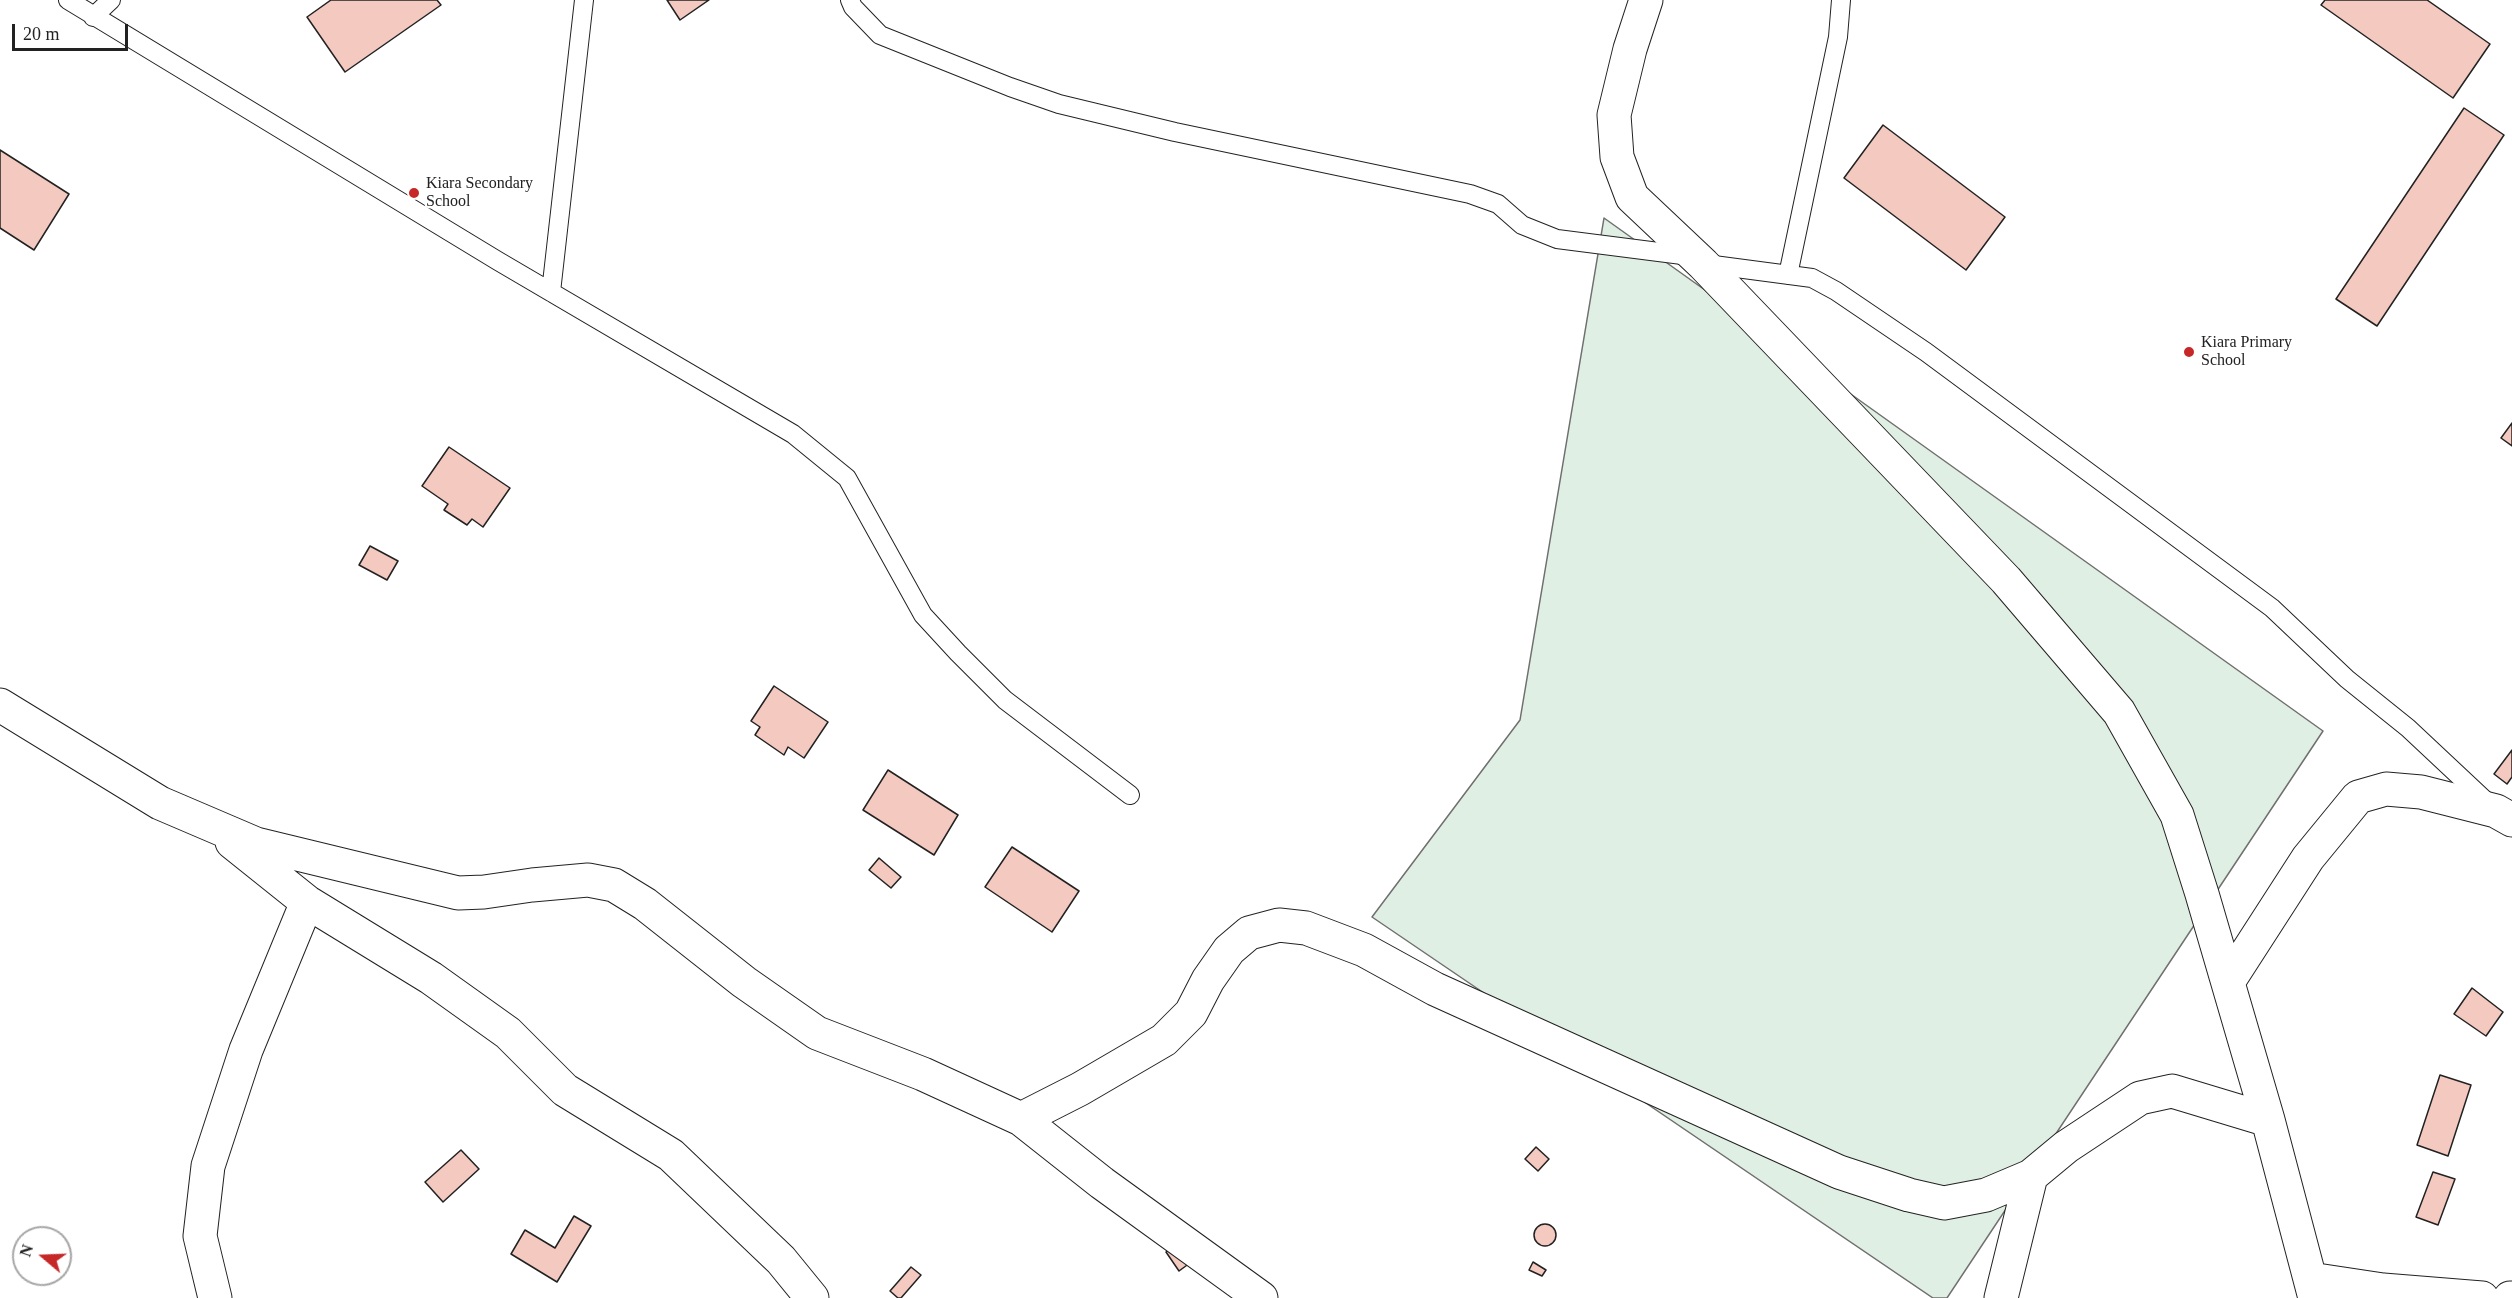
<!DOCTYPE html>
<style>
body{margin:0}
#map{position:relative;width:2512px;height:1298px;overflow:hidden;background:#fff;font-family:Georgia,serif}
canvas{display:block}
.north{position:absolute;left:12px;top:1226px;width:60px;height:60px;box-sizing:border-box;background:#fff;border:2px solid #a7a7a7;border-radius:50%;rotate:289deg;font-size:16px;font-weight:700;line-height:24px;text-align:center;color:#222}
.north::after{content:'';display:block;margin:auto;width:21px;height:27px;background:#c62828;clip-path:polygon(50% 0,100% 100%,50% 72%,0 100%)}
.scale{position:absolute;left:12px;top:24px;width:116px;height:27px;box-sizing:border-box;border:3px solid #222;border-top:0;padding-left:8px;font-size:18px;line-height:21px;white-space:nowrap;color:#222;-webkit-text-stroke:4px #fff;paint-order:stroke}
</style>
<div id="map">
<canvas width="2512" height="1298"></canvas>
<div class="north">N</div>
<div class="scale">20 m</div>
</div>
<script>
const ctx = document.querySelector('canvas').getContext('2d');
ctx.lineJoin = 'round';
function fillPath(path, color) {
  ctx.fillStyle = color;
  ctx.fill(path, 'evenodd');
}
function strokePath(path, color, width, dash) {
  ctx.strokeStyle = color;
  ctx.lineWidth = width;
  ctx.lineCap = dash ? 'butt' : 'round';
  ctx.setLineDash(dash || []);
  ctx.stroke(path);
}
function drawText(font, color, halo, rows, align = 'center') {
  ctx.font = font + ' Georgia,serif';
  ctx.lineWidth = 4.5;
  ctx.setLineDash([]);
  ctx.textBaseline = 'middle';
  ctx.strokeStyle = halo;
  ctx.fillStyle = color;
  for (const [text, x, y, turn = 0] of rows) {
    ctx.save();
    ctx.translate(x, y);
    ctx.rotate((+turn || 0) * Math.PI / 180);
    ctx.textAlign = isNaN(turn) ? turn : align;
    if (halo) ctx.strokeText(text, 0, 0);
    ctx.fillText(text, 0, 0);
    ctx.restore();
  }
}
const green = new Path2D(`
 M1604 218 2323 731 1947 1298H1933L1372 917 1520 720Z`);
fillPath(green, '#e0efe3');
strokePath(green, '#6f6f6f', 1.5);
const building = new Path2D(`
 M331 0H437L441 5 345 72 307 17Z
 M667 0H709L680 20Z
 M2325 0H2427L2490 44 2453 98 2321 5Z
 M2464 108 2504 135 2377 326 2336 299Z
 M1883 125 2005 217 1966 270 1844 178Z
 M0 150 69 194 34 250 0 228Z
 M2512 423V446L2501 438Z
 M449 447 510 488 483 527 472 519 467 525 444 510 448 504 422 486Z
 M370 546 398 561 387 580 359 565Z
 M774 686 828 722 804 758 788 747 784 755 755 735 760 727 751 721Z
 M2512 750V777L2507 784 2494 774Z
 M888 770 958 815 934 855 863 810Z
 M1012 847 1079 891 1052 932 985 887Z
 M879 858 901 877 891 888 869 870Z
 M2472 988 2503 1012 2486 1036 2454 1014Z
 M2440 1075 2471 1085 2448 1156 2417 1145Z
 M1536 1147 1549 1159 1538 1171 1525 1159Z
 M461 1150 479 1169 443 1202 425 1182Z
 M2433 1172 2455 1179 2438 1225 2416 1217Z
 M574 1216 591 1226 557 1282 511 1254 525 1230 555 1248Z
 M1534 1235a11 11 0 1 1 22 0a11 11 0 1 1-22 0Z
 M1181 1241 1194 1260 1179 1271 1166 1252Z
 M1533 1262 1546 1270 1542 1276 1529 1270Z
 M911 1267 921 1275 901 1298H898L890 1291Z`);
fillPath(building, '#f3c9c0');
strokePath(building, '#222', 1.5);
const service = new Path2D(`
 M68 0 498 261 793 434 847 478 923 615 958 653 1005 700 1130 795
 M850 0 853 7 880 35 1010 87 1059 104 1175 132 1470 194 1498 204 1522 225 1557 239 1690 256
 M93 17 111 0
 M1706 264 1812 278 1836 291 1926 352 2272 608 2347 679 2408 728 2488 803
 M1788 275 1838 37 1841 0
 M551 292 584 0`);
const minor = new Path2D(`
 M1646 0 1630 49 1614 115 1617 157 1632 197 1703 264 2006 580 2119 712 2177 815 2202 894 2268 1120 2315 1298
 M0 705 160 803 256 844 458 893 484 892 532 885 588 880 614 885 645 904 744 982 817 1033 923 1074 1021 1119 1102 1183 1261 1298
 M232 842 307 902 431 978 508 1033 565 1090 671 1155 781 1260 812 1298
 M2228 982 2308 858 2358 797 2386 789 2421 792 2496 811 2512 820
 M1021 1119 1080 1089 1164 1040 1191 1013 1208 980 1229 950 1249 933 1279 925 1306 928 1364 950 1435 989 1839 1172 1909 1195 1944 1203 1986 1195 2031 1176 2066 1147 2140 1098 2172 1091 2268 1120
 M2310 1279 2383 1290 2482 1298
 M215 1298 200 1236 208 1166 246 1050 307 902
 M2001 1298 2031 1176
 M2510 1298H2512`);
strokePath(service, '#222', 20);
strokePath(minor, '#222', 35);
strokePath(service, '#fff', 18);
strokePath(minor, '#fff', 33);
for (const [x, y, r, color] of [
 [414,193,6,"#c62828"],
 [2189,352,6,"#c62828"]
]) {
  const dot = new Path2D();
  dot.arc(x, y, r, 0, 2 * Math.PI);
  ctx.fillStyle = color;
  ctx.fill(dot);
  strokePath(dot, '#fff', 2);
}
drawText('16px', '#222', '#fff', [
 ["Kiara Secondary",426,184],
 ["School",426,202],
 ["Kiara Primary",2201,343],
 ["School",2201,361]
], 'left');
</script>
